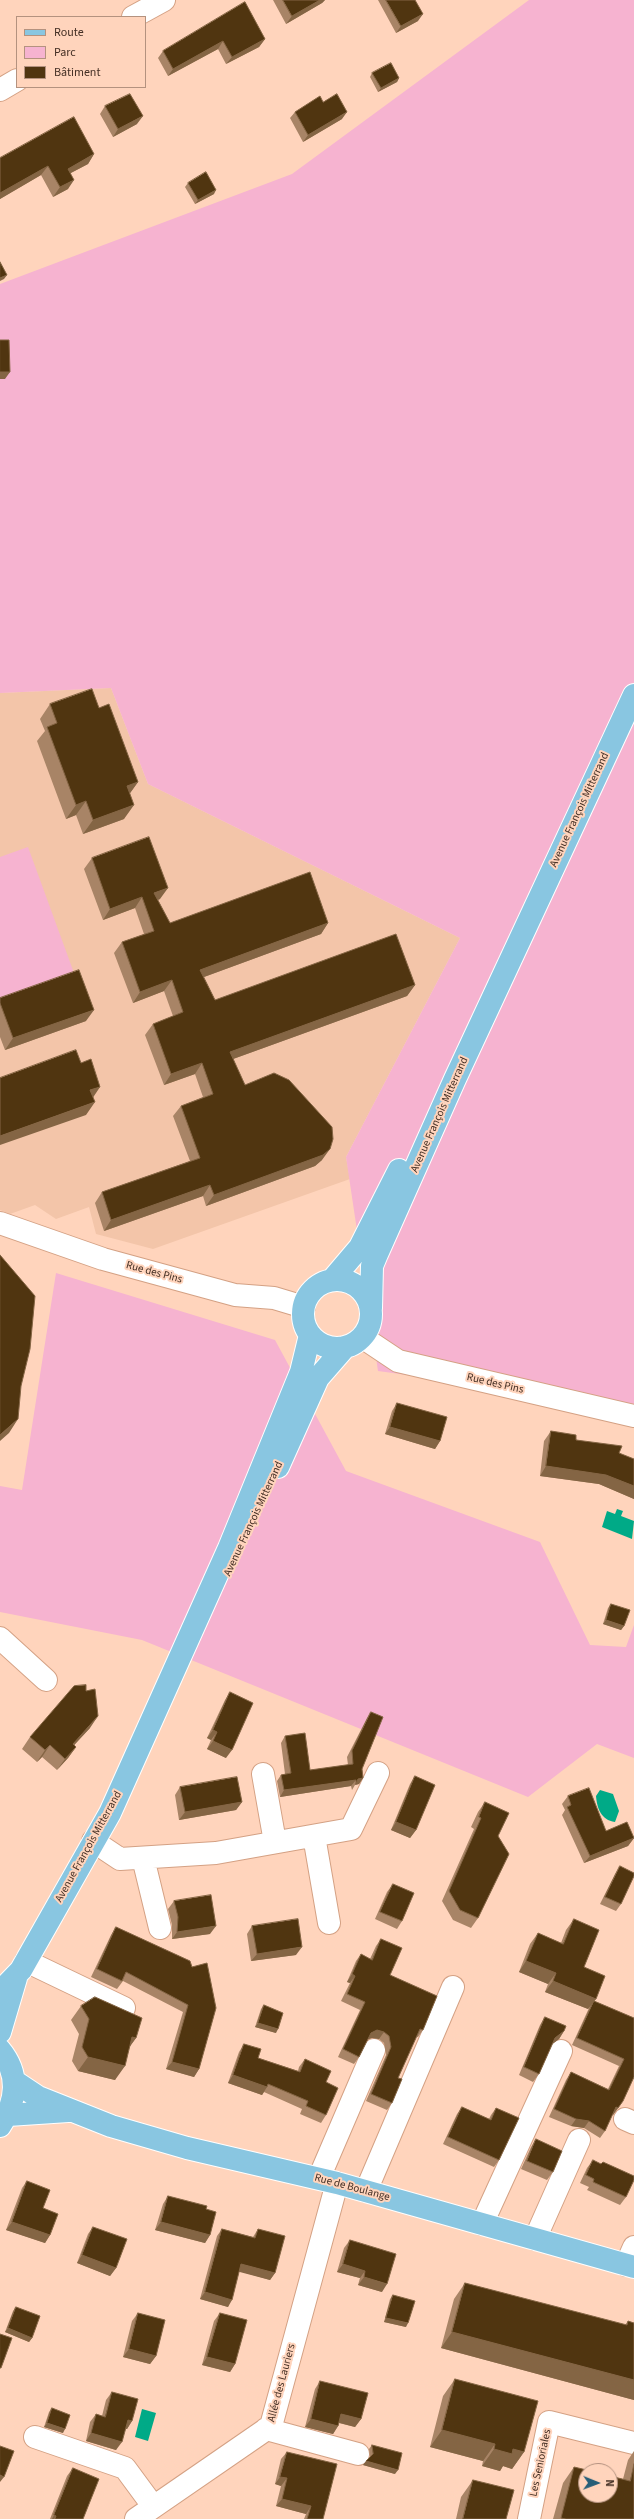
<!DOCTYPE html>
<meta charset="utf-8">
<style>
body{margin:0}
#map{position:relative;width:634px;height:2519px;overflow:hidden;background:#ffd4bc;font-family:"Source Sans 3",sans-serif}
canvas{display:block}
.legend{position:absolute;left:16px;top:16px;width:130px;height:72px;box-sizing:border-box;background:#ffd4bc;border:1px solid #b4927f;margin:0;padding:5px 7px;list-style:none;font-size:12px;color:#442f24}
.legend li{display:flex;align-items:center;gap:8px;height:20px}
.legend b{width:20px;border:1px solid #b4927f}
.north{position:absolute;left:578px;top:2463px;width:40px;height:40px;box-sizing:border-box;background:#ffd4bc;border:1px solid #b4927f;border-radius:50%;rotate:91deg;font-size:11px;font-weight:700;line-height:16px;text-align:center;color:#442f24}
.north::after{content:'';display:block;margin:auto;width:14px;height:18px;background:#265e78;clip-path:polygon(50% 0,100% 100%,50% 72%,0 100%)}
</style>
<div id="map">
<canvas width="634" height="2519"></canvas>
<ul class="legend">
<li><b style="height:5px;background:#89c6e1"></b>Route</li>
<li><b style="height:11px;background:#f6b3d0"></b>Parc</li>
<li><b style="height:11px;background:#503510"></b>Bâtiment</li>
</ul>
<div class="north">N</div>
</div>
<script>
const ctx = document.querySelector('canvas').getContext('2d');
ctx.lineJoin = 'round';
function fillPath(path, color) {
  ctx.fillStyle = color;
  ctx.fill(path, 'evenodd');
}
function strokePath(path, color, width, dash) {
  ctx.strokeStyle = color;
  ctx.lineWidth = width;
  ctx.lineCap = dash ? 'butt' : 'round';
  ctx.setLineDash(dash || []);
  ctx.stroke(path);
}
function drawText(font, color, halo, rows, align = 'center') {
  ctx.font = font + ' "Source Sans 3",sans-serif';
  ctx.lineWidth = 4;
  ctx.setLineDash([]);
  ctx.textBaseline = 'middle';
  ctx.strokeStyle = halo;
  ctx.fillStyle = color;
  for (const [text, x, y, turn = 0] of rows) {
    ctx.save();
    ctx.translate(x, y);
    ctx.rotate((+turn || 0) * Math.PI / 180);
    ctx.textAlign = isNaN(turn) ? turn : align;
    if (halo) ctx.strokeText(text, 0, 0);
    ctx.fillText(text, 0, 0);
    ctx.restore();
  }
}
fillPath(new Path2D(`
 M111 688 148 784 460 938 346 1157 350 1179 153 1249 96 1234 89 1207 56 1219 35 1205 10 1214 0 1210V693Z`), '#f3c5a9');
fillPath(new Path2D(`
 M529 0H634V1406L378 1371 346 1157 460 938 148 784 111 688 0 693V284L292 174Z
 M28 847 74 973 0 1001V857Z
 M56 1273 275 1340 346 1471 540 1542 590 1645 626 1647 634 1625V1758L597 1744 528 1797 142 1640 0 1612V1486L22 1490Z`), '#f6b3d0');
fillPath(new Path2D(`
 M617 1509 623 1511 621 1516 634 1521 632 1539 602 1527 607 1511 615 1514Z
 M600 1790 613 1794 619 1811 615 1822C601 1820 597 1808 596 1796Z
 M142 2409 156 2413 148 2441 135 2437Z`), '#00aa87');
const minor = new Path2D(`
 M133 17 164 0
 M0 90 17 80
 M0 1223 103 1259 235 1295 274 1298 304 1307
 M362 1337 398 1361 634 1416
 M0 1638 46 1680
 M263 1774 275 1842
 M314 1836 329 1923
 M93 1841 120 1859 216 1853 351 1829 378 1773
 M143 1858 160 1928
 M26 1961 124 2008
 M625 2119 634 2123
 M319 2178 374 2050
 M366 2191 453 1987
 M482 2224 561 2051
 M535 2239 579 2140
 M626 2265 634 2247
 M266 2429 358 2454
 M35 2437 125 2468 153 2506
 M136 2519 271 2426 337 2183
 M529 2519 549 2422 634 2443`);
const major = new Path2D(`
 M332 1280 360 1247 399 1170
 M303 1314a34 34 0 1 1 68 0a34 34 0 1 1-68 0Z
 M371 1308 372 1266 377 1254 455 1079 634 695
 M278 1467 318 1378 345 1347
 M0 1992 21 1970 110 1813 229 1548 301 1372 310 1335
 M0 2032 16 1978
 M0 2050C20 2074 17 2102 0 2126
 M14 2081 38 2097 111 2126 187 2148 337 2183 634 2267
 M8 2115 68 2111`);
strokePath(minor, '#d4a184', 24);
strokePath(major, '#fff', 24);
strokePath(minor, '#fff', 22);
strokePath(major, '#89c6e1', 22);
fillPath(new Path2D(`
 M273 0H325L322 3 286 24Z
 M378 0H415L418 21 396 33Z
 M245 2 265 39 259 47 226 64 218 49 168 76 158 58 163 51Z
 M372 73 399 78 397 82 378 92 370 77Z
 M323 102 342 119 303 142 290 118 295 112Z
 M105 106 137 124 113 137 100 114Z
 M94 154 88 164 71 173 68 189 53 197 41 175 0 199V158Z
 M188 183 214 194 195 204 185 187Z
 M50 704 99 708 138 782 130 793 124 819 83 834 76 815 66 819 37 741 45 731 40 719Z
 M92 858 160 899 158 900 170 923H328L321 934 204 977 215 1000 415 985 407 996 233 1059 245 1085 322 1160 315 1166 206 1206 203 1196 104 1231 95 1203 102 1192 190 1161 173 1116 181 1106 203 1097 195 1074 164 1085 145 1035 153 1024 173 1016 164 991 133 1003 114 953 122 942 144 934 135 908 103 920 84 869Z
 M0 998 86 1021 5 1050 0 1037Z
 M397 1403 440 1441 435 1449 385 1434 392 1411Z
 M551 1431 634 1459V1499L599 1484 540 1476 544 1441Z
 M611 1604 624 1626 621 1630 603 1624 608 1608Z
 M230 1692 226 1758 207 1749 211 1740 207 1738 225 1700Z
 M371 1712 362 1769 363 1778 359 1784 355 1785 352 1790 351 1786 280 1797 277 1781 281 1775 285 1774 281 1743 285 1736 310 1770 348 1765 347 1757 367 1718Z
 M90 1728 74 1745 76 1747 68 1758 57 1770 42 1757 37 1762 22 1749 30 1737Z
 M415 1776 416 1830 410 1838 391 1830 410 1784Z
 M180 1787 242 1802 236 1810 179 1820 175 1795Z
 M568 1796 606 1831 634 1838 628 1846 584 1863 562 1815 565 1810 562 1804Z
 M485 1802 478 1918 471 1928 453 1920 442 1901 474 1829 471 1827 478 1812Z
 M620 1866 621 1904 616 1911 600 1904 615 1874Z
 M393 1884 402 1921 397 1929 375 1919 387 1892Z
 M174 1901 210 1934 172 1939V1925L168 1909Z
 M574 1919 584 1967 596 1999 594 2001 634 2018 623 2101 613 2115H612L605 2131 600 2138 584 2128 571 2126 549 2117 566 2080 571 2072 608 2089 619 2066 572 2045 589 2008 588 2009 545 1992 548 1984 519 1972 530 1944 538 1933 561 1943 566 1930Z
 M252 1926 296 1955 251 1961 247 1934Z
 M116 1927 190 1961 199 2069 194 2077 166 2069 183 2012 123 1981 117 1989 91 1977 111 1935Z
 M381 1939 390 1975 423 2030 418 2037H416L398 2078 392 2103 387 2110 366 2101 386 2055 384 2043 379 2039 372 2038 368 2039 359 2057 354 2064 338 2057 360 2010 341 2001 350 1983 347 1982 356 1961 361 1954 370 1959 376 1946Z
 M264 2005 276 2033 255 2027 261 2009Z
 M81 2006 136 2038 130 2046 115 2080 78 2071 72 2061 79 2034 71 2020Z
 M545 2017 564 2031 559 2039 552 2044 539 2074 533 2082 519 2075 540 2025Z
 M244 2044 258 2058 298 2071 299 2067 305 2059 326 2082V2115L321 2123 300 2114 302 2109 264 2092 262 2095 228 2083 239 2052Z
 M462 2107 489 2119 491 2115 496 2108 499 2160 494 2167 443 2144 457 2114Z
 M536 2139 553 2172 547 2180 521 2169 531 2147Z
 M593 2160 626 2197 620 2205 587 2190 589 2187 580 2183 587 2168Z
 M27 2181 43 2208 50 2235 45 2243 6 2230 22 2188Z
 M168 2196 206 2209 210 2235 205 2243 155 2230 163 2204Z
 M93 2227 116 2268 110 2276 77 2263 88 2234Z
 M222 2229 253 2237 258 2229 275 2273 270 2280 239 2271 228 2307 200 2299 217 2236Z
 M350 2240 382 2292 358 2285 360 2278 337 2272 344 2248Z
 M465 2283 625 2325 628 2321 634 2323V2400L441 2348 454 2299Z
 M393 2295 406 2327 384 2322 390 2299Z
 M16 2307 32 2338 29 2342 5 2332 13 2311Z
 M138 2313 156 2356 150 2364 123 2357 132 2321Z
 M220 2313 235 2364 230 2372 202 2365 214 2321Z
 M455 2379 524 2452 512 2469 503 2466 500 2471 482 2466 483 2461 430 2447 443 2396Z
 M320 2381 361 2419 355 2427 339 2423 338 2426 333 2434 305 2427 315 2389Z
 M112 2392 132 2421 127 2429H125L116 2450 86 2441 90 2422 96 2414 102 2416 106 2400Z
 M52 2408 63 2433 44 2427 49 2412Z
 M372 2445 395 2474 363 2465 370 2457 369 2449Z
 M634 2451V2519H553L563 2483 574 2467 623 2479 628 2460Z
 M287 2452 323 2519H304L306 2514 276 2506 281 2486 275 2484 281 2459Z
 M73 2468 83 2519H50L67 2476Z
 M473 2480 506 2519H456L461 2497Z`), '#a88466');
fillPath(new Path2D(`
 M320 0H325L322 3 286 24 292 16Z
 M423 14 418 21 396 33 401 26Z
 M265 39 259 47 226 64 232 57Z
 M223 41 218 49 168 76 173 69Z
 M399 78 397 82 378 92 381 88Z
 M347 112 342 119 303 142 308 135Z
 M143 116 137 124 113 137 118 129Z
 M94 154 88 164 61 178 68 169Z
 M48 166 41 175 0 199V193Z
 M74 180 68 189 53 197 60 187Z
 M216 190 214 194 195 204 198 200Z
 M7 275 4 279 0 281V278Z
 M0 372H10L5 379H0Z
 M138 782 128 796 127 786Z
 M86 801 76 815 66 819 76 805Z
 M134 805 124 819 83 834 93 820Z
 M168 888 160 899 147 904 154 893Z
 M142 897 135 908 103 920 110 909Z
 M328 923 321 934 193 981 200 970Z
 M172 980 164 991 133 1003 140 992Z
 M415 985 407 996 222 1063 230 1052Z
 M94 1010 86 1021 5 1050 13 1038Z
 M202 1063 195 1074 164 1085 171 1074Z
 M100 1087 92 1099 90 1090Z
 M95 1102 86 1115 0 1145V1136Z
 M330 1149 322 1160 315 1166 206 1206 214 1195Z
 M210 1185 203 1196 104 1231 111 1220Z
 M18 1419 9 1433 0 1441V1435Z
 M390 1427 440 1441 435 1449 385 1434Z
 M546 1466 606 1475 634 1486V1499L599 1484 540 1476Z
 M606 1620 624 1626 621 1630 603 1624Z
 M98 1716 90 1728 65 1755 73 1744Z
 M213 1730 217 1732 211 1740 207 1738Z
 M213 1741 232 1750 226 1758 207 1749Z
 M50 1745 42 1757 37 1762 45 1750Z
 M76 1747 68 1758 57 1770 65 1759Z
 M363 1778 359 1784 355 1785 358 1779Z
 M356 1780 351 1786 280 1797 284 1790Z
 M242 1802 236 1810 179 1820 185 1812Z
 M396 1822 416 1830 410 1838 391 1830Z
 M634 1838 628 1846 584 1863 590 1856Z
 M216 1926 210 1934 172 1939 177 1932Z
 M302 1947 296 1955 251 1961 257 1954Z
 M526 1961 556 1973 548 1984 519 1972Z
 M352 1974 355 1976 350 1983 347 1982Z
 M553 1981 596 1999 588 2009 545 1992Z
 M258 2023 278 2029 276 2033 255 2027Z
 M377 2030 384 2032 379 2039 372 2038 366 2040 371 2033Z
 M564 2031 559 2039 550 2046 555 2038Z
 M132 2037 136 2038 126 2052Z
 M88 2057 125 2066 115 2080 78 2071Z
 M172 2062 199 2069 194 2077 166 2069Z
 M233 2075 267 2087 262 2095 228 2083Z
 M616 2107 618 2108 613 2115 611 2114Z
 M576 2119 589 2121 584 2128 571 2126Z
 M12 2222 50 2235 45 2243 6 2230Z
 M161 2222 210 2235 205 2243 155 2230Z
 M82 2255 116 2268 110 2276 77 2263Z
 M241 2264 275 2273 270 2280 236 2271Z
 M343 2264 365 2271 360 2278 337 2272Z
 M364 2277 387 2284 382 2292 358 2285Z
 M205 2292 232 2300 228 2307 200 2299Z
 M386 2318 408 2323 406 2327 384 2322Z
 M8 2328 32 2338 29 2342 5 2332Z
 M452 2332 634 2380V2400L441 2348Z
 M129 2349 156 2356 150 2364 123 2357Z
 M207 2357 235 2364 230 2372 202 2365Z
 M341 2414 361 2419 355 2427 336 2422Z
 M311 2419 338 2426 333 2434 305 2427Z
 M128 2420 132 2421 127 2429 122 2428Z
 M47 2423 65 2429 63 2433 44 2427Z
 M442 2430 495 2444 483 2461 430 2447Z
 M91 2433 122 2442 116 2450 86 2441Z
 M494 2449H513L524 2452 512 2469 503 2466 500 2471 482 2466Z
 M366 2461 398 2470 395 2474 363 2465Z
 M0 2475 4 2477 0 2482Z
 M280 2477 287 2478 281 2486 275 2484Z
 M282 2499 311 2506 306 2514 276 2506Z
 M54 2515 56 2516 54 2519H52Z`), '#846544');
const building = new Path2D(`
 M283 0H320L292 16Z
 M386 0H415L423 14 401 26Z
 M245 2 265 39 232 57 223 41 173 69 163 51Z
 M391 63 399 78 381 88 372 73Z
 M130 94 143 116 118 129 105 106Z
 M337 94 347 112 308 135 295 112 320 96 323 102Z
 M74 117 94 154 68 169 74 180 60 187 48 166 0 193V158Z
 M206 172 216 190 198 200 188 183Z
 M0 262 7 275 0 278Z
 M0 340H9L10 372H0Z
 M92 689 99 708 109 704 138 782 127 786 134 805 93 820 86 801 76 805 47 727 57 723 50 704Z
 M149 837 168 888 154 893 170 923 310 872 328 923 200 970 215 1000 396 934 415 985 230 1052 245 1085 274 1073 289 1080 332 1127 333 1139 330 1149 323 1155 214 1195 210 1185 111 1220 102 1192 200 1158 181 1106 213 1094 202 1063 171 1074 153 1024 183 1012 172 980 140 992 122 942 154 931 142 897 110 909 92 858Z
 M79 970 94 1010 13 1038 0 1003V998Z
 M76 1050 81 1063 91 1059 100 1087 90 1090 95 1102 0 1136V1078Z
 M0 1255 35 1296 30 1349 21 1386 18 1419 0 1435Z
 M397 1403 447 1417 440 1441 390 1427Z
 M551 1431 576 1435V1440L622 1446 619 1453 634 1459V1486L606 1475 546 1466Z
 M611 1604 630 1610 624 1626 606 1620Z
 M86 1685V1691L95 1689 98 1716 73 1744 76 1747 65 1759 50 1745 45 1750 30 1737 74 1686Z
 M230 1692 253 1703 232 1750 213 1741 217 1732 213 1730Z
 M371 1712 383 1717 362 1769 363 1778 358 1779 356 1784V1780L284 1790 281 1775 291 1773 285 1736 305 1733 310 1770 353 1764 352 1751Z
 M415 1776 435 1785 416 1830 396 1822Z
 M237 1777 242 1802 185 1812 180 1787Z
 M589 1788 606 1831 627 1822 634 1838 590 1856 567 1807 571 1805 568 1796Z
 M485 1802 509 1813 498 1836 509 1854 478 1918 460 1910 449 1891 481 1818 479 1817Z
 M620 1866 634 1873V1876L621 1904 605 1897Z
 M393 1884 414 1893 402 1921 380 1912Z
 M211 1895 216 1926 177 1932 178 1917 174 1901Z
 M298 1919 302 1947 257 1954 252 1926Z
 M574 1919 599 1930 584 1967 605 1976 596 1999 553 1981 556 1973 526 1961 538 1933 563 1944Z
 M116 1927 190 1961 192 1967 207 1963 216 2008 199 2069 172 2062 188 2005 126 1972 122 1981 97 1969Z
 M381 1939 402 1948 390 1975 437 1996 423 2030 420 2029 398 2078 402 2079 392 2103 371 2094 391 2047 389 2036 384 2032 377 2030 371 2033 359 2057 343 2049 365 2002 347 1994 355 1976 352 1974 361 1954 372 1960Z
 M95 1997 142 2018 136 2038 132 2037 125 2066 88 2057 82 2047 89 2019 81 2006Z
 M594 2001 634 2018V2077L623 2101 618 2108 616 2107 605 2131 589 2121 576 2119 554 2109 571 2072 609 2090 624 2059 577 2038Z
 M264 2005 283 2013 278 2029 258 2023Z
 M545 2017 566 2026 564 2031 555 2038 539 2074 524 2067Z
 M244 2044 261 2049 258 2058 300 2072 305 2059 331 2071 326 2082 338 2088 326 2115 306 2106 308 2101 268 2084 267 2087 233 2075Z
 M462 2107 491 2120 496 2108 519 2118 499 2160 448 2137Z
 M536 2139 562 2151 553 2172 527 2161Z
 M593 2160 601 2164 603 2162 634 2176V2180L626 2197 593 2182 594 2179 586 2175Z
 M27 2181 50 2190 43 2208 58 2214 50 2235 12 2222Z
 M168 2196 207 2206 206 2209 216 2212 210 2235 161 2222Z
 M93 2227 127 2239 116 2268 82 2255Z
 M222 2229 255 2238 258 2229 285 2236 275 2273 241 2264 232 2300 205 2292Z
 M350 2240 396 2254 387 2284 364 2277 365 2271 343 2264Z
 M465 2283 627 2325 628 2321 634 2323V2380L452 2332Z
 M393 2295 415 2301 408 2323 386 2318Z
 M16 2307 40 2316 32 2338 8 2328Z
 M138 2313 165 2320 156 2356 129 2349Z
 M220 2313 247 2320 235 2364 207 2357Z
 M0 2334 12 2338 1 2368H0Z
 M455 2379 538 2401 524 2452 513 2449 512 2454 494 2449 495 2444 442 2430Z
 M320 2381 368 2393 361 2419 341 2414 338 2426 311 2419Z
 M112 2392 138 2399 132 2421 128 2420 122 2442 91 2433 96 2414 105 2417Z
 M52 2408 70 2415 65 2429 47 2423Z
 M372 2445 402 2453 398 2470 366 2461 373 2454Z
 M0 2446 14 2451 4 2477 0 2475Z
 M287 2452 337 2464 323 2519H307L311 2506 282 2499 287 2478 280 2477Z
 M634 2464V2519H566L561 2518 574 2467 591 2471H586V2495H610V2476L630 2481Z
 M73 2468 99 2479 83 2519H55L56 2516 54 2515Z
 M473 2480 514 2490 506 2519H463Z`);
fillPath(building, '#503510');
strokePath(building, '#846544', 1);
drawText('11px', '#442f24', '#ffd4bc', [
 ["Avenue François Mitterrand",580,810,-65],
 ["Avenue François Mitterrand",440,1115,-66],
 ["Rue des Pins",154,1273,15],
 ["Rue des Pins",495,1384,13],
 ["Avenue François Mitterrand",254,1519,-65],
 ["Avenue François Mitterrand",89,1847,-61],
 ["Rue de Boulange",352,2188,15],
 ["Allée des Lauriers",282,2383,-75],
 ["Les Senioriales",541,2463,-78]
]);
</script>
